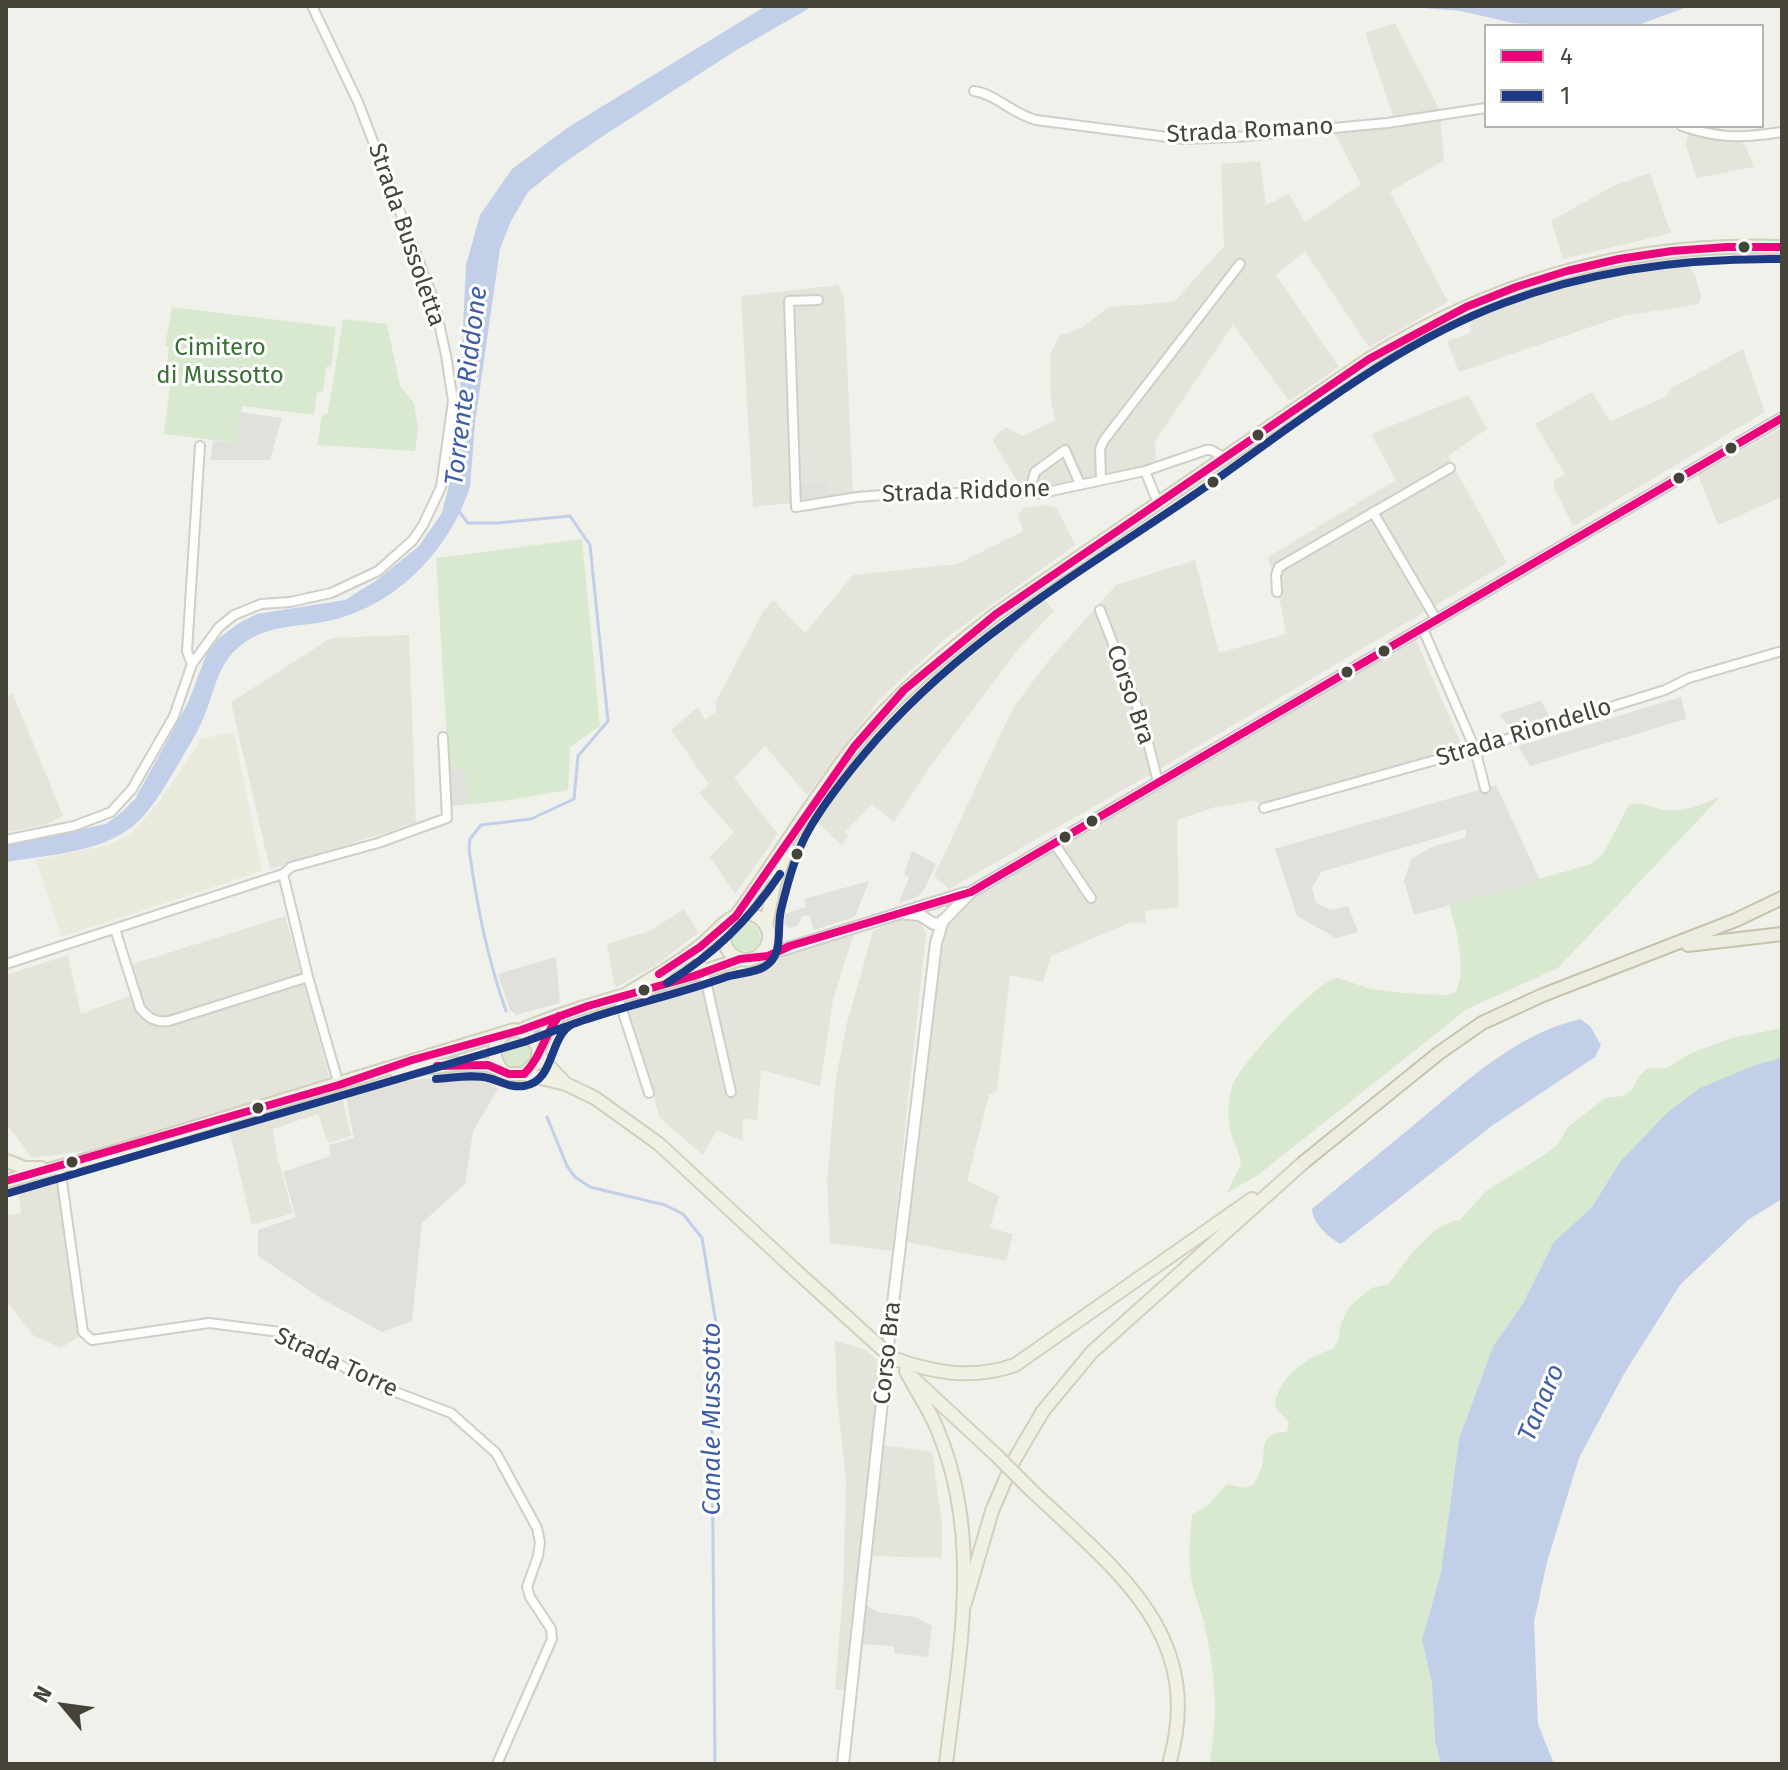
<!DOCTYPE html>
<style>
body{margin:0}
#map{position:relative;width:1788px;height:1770px;overflow:hidden;background:#f1f1ec;font-family:"Fira Sans",sans-serif}
canvas{display:block}
.frame{position:absolute;inset:0;border:8px solid #464439;pointer-events:none}
.legend{position:absolute;left:1484px;top:24px;width:280px;height:104px;box-sizing:border-box;background:#fff;border:2px solid #b5b4b0;margin:0;padding:10px 14px;list-style:none;font-size:24px;color:#464439}
.legend li{display:flex;align-items:center;gap:16px;height:40px}
.legend b{width:40px;border:2px solid #b5b4b0}
.north{position:absolute;left:24px;top:1666px;width:80px;height:80px;-webkit-text-stroke:6px #fff;paint-order:stroke;rotate:299deg;font-size:22px;font-weight:700;line-height:32px;text-align:center;color:#464439}
.north::after{content:'';display:block;margin:auto;width:28px;height:36px;background:#464439;clip-path:polygon(50% 0,100% 100%,50% 72%,0 100%)}
</style>
<div id="map">
<canvas width="1788" height="1770"></canvas>
<div class="frame"></div>
<ul class="legend">
<li><b style="height:10px;background:#ec047c"></b>4</li>
<li><b style="height:10px;background:#1d3b85"></b>1</li>
</ul>
<div class="north">N</div>
</div>
<script>
const ctx = document.querySelector('canvas').getContext('2d');
ctx.lineJoin = 'round';
function fillPath(path, color) {
  ctx.fillStyle = color;
  ctx.fill(path, 'evenodd');
}
function strokePath(path, color, width, dash) {
  ctx.strokeStyle = color;
  ctx.lineWidth = width;
  ctx.lineCap = dash ? 'butt' : 'round';
  ctx.setLineDash(dash || []);
  ctx.stroke(path);
}
function drawText(font, color, halo, rows, align = 'center') {
  ctx.font = font + ' "Fira Sans",sans-serif';
  ctx.lineWidth = 6;
  ctx.setLineDash([]);
  ctx.textBaseline = 'middle';
  ctx.strokeStyle = halo;
  ctx.fillStyle = color;
  for (const [text, x, y, turn = 0] of rows) {
    ctx.save();
    ctx.translate(x, y);
    ctx.rotate((+turn || 0) * Math.PI / 180);
    ctx.textAlign = isNaN(turn) ? turn : align;
    if (halo) ctx.strokeText(text, 0, 0);
    ctx.fillText(text, 0, 0);
    ctx.restore();
  }
}
fillPath(new Path2D(`
 M1395 23 1440 111 1444 160 1390 192 1448 302 1369 347 1305 251 1276 275 1339 367 1289 401 1233 324 1155 441 1156 465 1106 476 1022 489 993 441 996 435 1006 427 1023 436 1055 420 1051 401 1050 355 1059 336 1081 328 1109 307 1174 302 1224 246 1221 164 1260 161 1266 205 1289 194 1305 222 1361 184 1333 130 1396 125 1365 33Z
 M1680 126 1719 128 1745 145 1754 167 1696 178 1686 145 1688 134Z
 M1650 173 1671 233 1563 259 1551 221 1613 186Z
 M1685 256 1696 278 1701 297 1699 304 1623 316 1459 372 1447 341 1470 333 1473 313 1567 276Z
 M838 285 844 296 853 492 802 502 753 507 741 296Z
 M1743 349 1765 412 1573 526 1554 487V481L1565 474 1535 424 1592 392 1610 421 1666 397 1670 389Z
 M1468 395 1487 429 1448 456 1507 563 1151 774 949 889 934 876 1013 708 1049 660 1116 585 1195 560 1219 653 1286 634 1280 601 1268 557 1396 480 1371 434Z
 M1782 428V497L1718 525 1698 475Z
 M1046 505 1056 507 1075 545 946 638 880 699 807 795 765 746 734 778 778 834 735 894 710 857 734 832 699 793 709 784 671 730 698 707 705 720 717 711 715 703 763 612 773 600 805 633 853 575 957 564 1023 531 1018 515 1024 508Z
 M1041 596 1054 611 1020 647 927 771 894 822 872 804 845 832 848 837 842 845 814 820 856 761 934 677 997 625Z
 M409 635 416 823 270 869 231 702 331 638Z
 M1416 640 1463 748 1264 806 1254 800 1228 806H1218L1177 820 1179 907 1145 911 1146 923 1131 922 1051 956 1043 982 1010 975 997 1091 989 1095 967 1181 999 1196 990 1228 1013 1234 1006 1261 905 1242 940 936 951 915 979 890 1200 760Z
 M13 694 63 816 45 825 6 832V698Z
 M684 909 698 933 658 964 615 988 607 944 650 931Z
 M285 916 330 1079 341 1091 351 1136 328 1143 318 1114 273 1129 277 1156 293 1213 252 1225 225 1113 99 1149 32 1158 6 1123V975L68 955 81 1014 140 992 133 964Z
 M903 918 920 921 926 933 892 1251 830 1243 827 1181 836 1078 847 1023 873 931Z
 M854 933 833 1000 820 1086 761 1070 757 1120 743 1119V1141L717 1130 703 1155 660 1118 626 1006Z
 M56 1177 79 1336 61 1348 34 1336 6 1301V1215L21 1213 18 1189Z
 M835 1341 864 1349 881 1362 845 1690 835 1689 843 1593 846 1481 837 1397Z
 M884 1445 932 1452 942 1523V1558L872 1556Z`), '#e4e4db');
fillPath(new Path2D(`
 M478 1075 498 1089 473 1131 465 1184 422 1223 412 1321 382 1332 322 1299 258 1256V1230L296 1217 283 1172 330 1156 329 1145 354 1138 345 1092 383 1082Z`), '#e1e0da');
fillPath(new Path2D(`
 M234 732 262 871 62 937 36 860 108 845 130 835 160 801 201 739Z`), '#eaeadc');
fillPath(new Path2D(`
 M172 307 336 327 331 367H326L323 391 317 393 314 415 242 406 236 443 164 434 171 376 166 373 169 347 165 346Z
 M343 319 387 324 400 386 414 403 418 428 415 451 317 445 322 416 328 413Z
 M582 539 600 726 570 747 568 790 504 801 451 806 436 558Z
 M1721 796 1558 968 1467 1009 1258 1175 1227 1193 1241 1164C1240 1152 1233 1142 1230 1130 1228 1118 1228 1098 1232 1087 1238 1066 1317 980 1337 978 1340 978 1364 987 1371 989 1395 993 1420 994 1444 995L1455 993C1468 972 1456 927 1449 905L1591 864 1603 854 1629 805C1642 800 1653 809 1666 810 1687 812 1703 804 1721 796Z
 M732 937a14 14 0 1 1 28 0a14 14 0 1 1-28 0Z
 M1782 1028V1058L1758 1064 1620 1162 1592 1207 1553 1243 1522 1305 1493 1346 1459 1439 1441 1572 1422 1640 1432 1684 1435 1741 1441 1764H1209C1219 1718 1215 1670 1204 1624 1201 1608 1193 1593 1191 1577 1188 1556 1190 1536 1192 1515L1208 1505 1227 1484 1246 1488 1254 1484C1257 1478 1261 1471 1262 1465 1266 1445 1259 1433 1287 1432L1289 1422 1275 1407C1276 1378 1308 1356 1333 1349L1338 1341 1341 1323 1350 1306 1371 1288 1389 1284 1412 1253 1434 1231 1452 1221 1460 1220 1486 1191 1541 1157 1558 1144 1568 1127 1605 1098 1623 1096 1631 1091 1640 1075 1648 1068H1667L1691 1053 1732 1038Z
 M503 1053a14 14 0 1 1 28 0a14 14 0 1 1-28 0Z`), '#d8e9cf');
fillPath(new Path2D(`
 M240 412 282 418 270 460H210L213 441 236 443Z
 M828 482 830 501 796 507 795 483Z
 M1681 697 1686 719 1530 766 1518 746Z
 M1541 701 1549 716 1510 729 1500 714Z
 M465 769 468 803 452 804 449 770Z
 M1496 785 1540 880 1414 915 1404 881 1411 859 1434 846 1465 838 1467 829 1321 872 1312 888 1316 903 1331 910 1348 906 1358 932 1336 938 1297 916 1275 849Z
 M912 851 936 864 924 890 917 897 899 903 909 877 904 874Z
 M869 881 855 917 814 930 810 917 806 915 802 916 798 926 789 928 784 923 785 914 806 907 804 899Z
 M556 957 560 1003 516 1015 510 1010 498 974Z
 M864 1604 878 1612 915 1617 932 1626 928 1657 894 1653V1646L860 1644Z`), '#e0e0dc');
fillPath(new Path2D(`
 M766 6H813L735 51 606 134 561 165 528 192 511 221 500 249 475 423 470 487C450 549 397 605 332 620 299 628 268 623 240 646 218 664 215 689 205 714 198 733 186 750 176 768 164 788 151 811 133 826 100 853 46 855 6 862V845L106 824 122 812 135 799 188 703 207 653 219 638 239 623 257 614 345 600 377 580 419 546 442 513 451 477 459 412 466 265 480 215 512 169 567 128Z
 M1399 6H1690L1638 25 1563 26 1513 23 1461 11Z
 M1580 1019 1590 1026 1601 1045 1595 1057 1493 1125 1341 1244C1329 1238 1313 1224 1312 1209 1348 1179 1385 1149 1421 1119 1469 1079 1517 1034 1580 1019Z
 M1782 1058V1199L1749 1219 1680 1285 1624 1374 1579 1458 1547 1562 1534 1622 1538 1724 1554 1764H1441L1435 1741 1432 1684 1422 1640 1441 1572 1459 1439 1493 1346 1522 1305 1553 1243 1592 1207 1620 1162 1668 1112 1700 1088 1758 1064Z`), '#c1cfe9');
strokePath(new Path2D(`
 M458 510 468 523H497L570 516 590 545 608 721 578 756 574 799 531 819 481 825 470 839 469 849C477 906 487 957 506 1011
 M547 1117 567 1166 575 1177 590 1187 665 1205 683 1214 702 1238 717 1329 712 1430 715 1764`), '#c1cfe9', 3);
const minor = new Path2D(`
 M974 91C996 94 1012 114 1036 120L1183 139 1236 137 1387 123 1486 108
 M1682 126C1719 139 1744 138 1782 132
 M818 300 789 301 796 507 857 497 910 493H1042L1145 471 1206 450H1211L1225 458
 M1145 471 1158 503
 M1101 479 1100 449 1104 440 1240 264
 M1029 493 1035 472 1065 450 1080 484
 M1373 512 1436 619
 M1277 592 1276 575 1279 567 1450 468
 M1100 610 1142 719 1158 782
 M1422 627 1475 749 1485 788
 M192 664 187 651 200 446
 M1264 808 1475 749 1665 690 1689 678 1782 651
 M6 840 74 826 111 812 132 789 174 716 192 664 219 627 234 615 261 604 290 602 331 593 378 571 413 540 423 525 441 487 453 401 446 355 434 301 358 102 312 6
 M1054 843 1091 898
 M283 874 308 977 339 1085
 M115 929 140 1008C148 1018 156 1023 169 1021L308 977
 M700 947 697 954 704 973 731 1092
 M6 964 283 874 291 867 378 843 447 818 443 737
 M618 997 649 1093
 M60 1167 83 1332 92 1340 209 1323 280 1332 377 1385 451 1413 496 1453 537 1528 540 1542 538 1556 527 1587 530 1597 551 1629 552 1639 497 1764`);
const tertiary = new Path2D(`
 M899 913 920 915 934 924 941 923 971 892 1782 418
 M756 958 965 893
 M843 1764 889 1337 936 943 943 920`);
const primary = new Path2D(`
 M736 916C776 861 811 802 852 749 893 696 944 655 996 614L1369 359C1495 280 1633 241 1782 247
 M766 925 774 885 787 848
 M628 993C652 978 678 964 700 946 712 937 724 920 738 915 748 911 759 915 765 924 770 931 770 940 766 947 751 974 713 954 727 924
 M521 1030C592 1000 668 986 740 959
 M539 1048 547 1031 559 1016
 M539 1056 566 1084
 M502 1070C492 1058 492 1045 504 1034
 M396 1071 459 1064 488 1065 509 1074H524L566 1084 595 1098 659 1144 794 1269
 M7 1161 25 1168H41
 M6 1181 104 1155 514 1030 527 1033 539 1048 537 1062 524 1074
 M892 1358C934 1373 972 1380 1015 1365L1252 1199
 M906 1371C916 1391 930 1410 938 1431 983 1539 959 1652 946 1764
 M913 1378 996 1455
 M1032 1491C1116 1570 1207 1635 1169 1764
 M965 1603 992 1511 1013 1462 1043 1411 1092 1352 1304 1162`);
const trunk = new Path2D(`
 M1688 945 1782 934
 M1304 1162 1439 1053 1482 1023 1543 995 1736 920 1782 898`);
strokePath(minor, '#cfcec9', 12);
strokePath(tertiary, '#cfcec9', 14);
strokePath(primary, '#d1d0bc', 16);
strokePath(trunk, '#c6c3ab', 16);
strokePath(minor, '#fdfdfc', 8);
strokePath(tertiary, '#fdfdfc', 10);
strokePath(primary, '#f0f0e5', 12);
strokePath(trunk, '#edece0', 12);
const primaryBridge = new Path2D(`
 M794 1269 892 1358
 M996 1455 1032 1491`);
strokePath(primaryBridge, '#d1d0bc', 16, []);
strokePath(primaryBridge, '#f0f0e5', 12);
strokePath(new Path2D(`
 M659 974 700 947 736 916 854 747 904 690 996 614 1369 359 1466 307 1516 287 1567 271 1619 259 1672 251 1727 247H1782
 M437 1066 488 1065 509 1074H524C541 1058 544 1035 559 1016
 M6 1181 339 1085 412 1060 521 1030 588 1006 694 976 740 959 768 956 790 946 971 892 1782 418`), '#ec047c', 8);
strokePath(new Path2D(`
 M667 983C714 954 749 920 780 874
 M436 1079C452 1078 473 1074 488 1078 501 1081 510 1088 524 1086 556 1081 548 1036 573 1024
 M9 1193 524 1042C546 1034 568 1025 591 1018 636 1003 682 993 726 977 738 973 754 973 764 967 785 955 776 930 781 910 786 889 793 863 802 843 816 813 844 778 865 753 958 641 1086 569 1204 488 1300 421 1394 344 1504 303 1594 269 1687 258 1782 259`), '#1d3b85', 8);
for (const [x, y, r, color] of [
 [1744,247,7,"#464439"],
 [1258,435,7,"#464439"],
 [1731,448,7,"#464439"],
 [1679,478,7,"#464439"],
 [1213,482,7,"#464439"],
 [1384,651,7,"#464439"],
 [1347,672,7,"#464439"],
 [1092,821,7,"#464439"],
 [1065,837,7,"#464439"],
 [797,854,7,"#464439"],
 [644,990,7,"#464439"],
 [258,1108,7,"#464439"],
 [72,1162,7,"#464439"]
]) {
  const dot = new Path2D();
  dot.arc(x, y, r, 0, 2 * Math.PI);
  ctx.fillStyle = color;
  ctx.fill(dot);
  strokePath(dot, '#fff', 3);
}
drawText('24px', '#464439', '#fff', [
 ["Strada Romano",1250,131,-3],
 ["Strada Bussoletta",406,235,71],
 ["Strada Riddone",966,492,-2],
 ["Corso Bra",1130,695,71],
 ["Strada Riondello",1524,733,-17],
 ["Corso Bra",888,1353,-84],
 ["Strada Torre",336,1363,25]
]);
drawText('24px', '#397132', '#fff', [
 ["Cimitero",220,348],
 ["di Mussotto",220,376]
]);
drawText('italic 26px', '#3e5ea6', '#fff', [
 ["Torrente Riddone",467,386,-83],
 ["Tanaro",1542,1403,-67],
 ["Canale Mussotto",713,1419,-90]
]);
</script>
